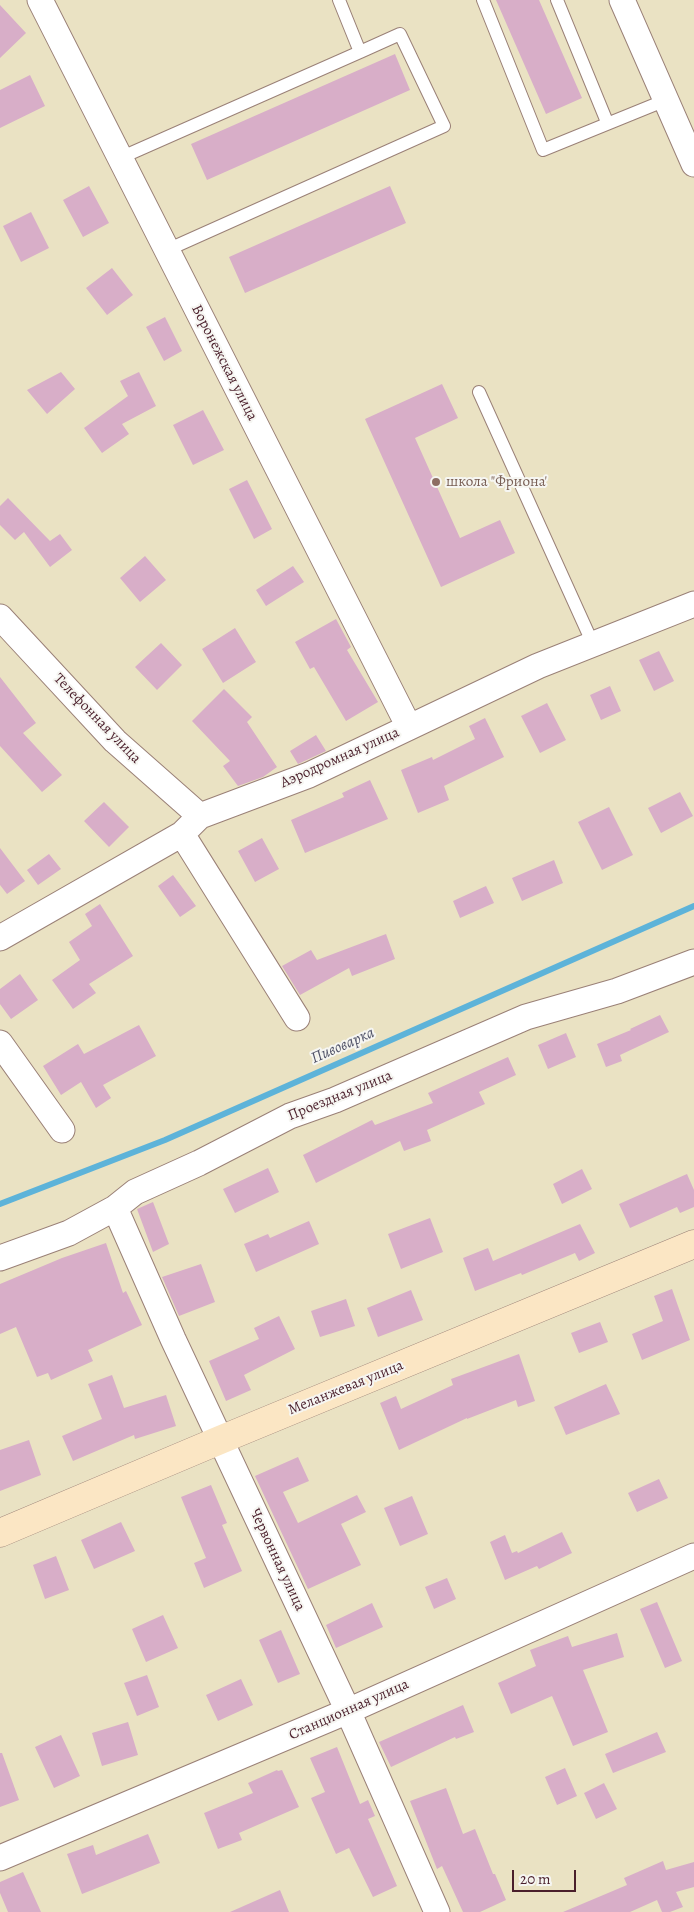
<!DOCTYPE html>
<meta charset="utf-8">
<style>
body{margin:0}
#map{position:relative;width:694px;height:1912px;overflow:hidden;background:#eae2c3;font-family:Alegreya,serif}
canvas{display:block}
.scale{position:absolute;left:512px;top:1870px;width:64px;height:22px;box-sizing:border-box;border:2px solid #4a1f2b;border-top:0;padding-left:6px;font-size:15px;line-height:18px;white-space:nowrap;color:#4a1f2b;-webkit-text-stroke:4px #f6f6f2;paint-order:stroke}
</style>
<div id="map">
<canvas width="694" height="1912"></canvas>
<div class="scale">20 m</div>
</div>
<script>
const ctx = document.querySelector('canvas').getContext('2d');
ctx.lineJoin = 'round';
function strokePath(path, color, width, dash) {
  ctx.strokeStyle = color;
  ctx.lineWidth = width;
  ctx.lineCap = dash ? 'butt' : 'round';
  ctx.setLineDash(dash || []);
  ctx.stroke(path);
}
function fillPath(path, color) {
  ctx.fillStyle = color;
  ctx.fill(path, 'evenodd');
}
function drawText(font, color, halo, rows, align = 'center') {
  ctx.font = font + ' Alegreya,serif';
  ctx.lineWidth = 4;
  ctx.setLineDash([]);
  ctx.textBaseline = 'middle';
  ctx.strokeStyle = halo;
  ctx.fillStyle = color;
  for (const [text, x, y, turn = 0] of rows) {
    ctx.save();
    ctx.translate(x, y);
    ctx.rotate((+turn || 0) * Math.PI / 180);
    ctx.textAlign = isNaN(turn) ? turn : align;
    if (halo) ctx.strokeText(text, 0, 0);
    ctx.fillText(text, 0, 0);
    ctx.restore();
  }
}
strokePath(new Path2D(`
 M0 1204 165 1140 694 906`), '#5db3d9', 6);
fillPath(new Path2D(`
 M496 0H539L582 98 546 114Z
 M0 5 26 33 0 58Z
 M395 54 410 90 207 180 191 144Z
 M30 75 45 106 0 128V90Z
 M89 186 109 223 83 237 63 200Z
 M390 186 406 223 245 293 229 257Z
 M31 212 49 248 21 262 3 226Z
 M112 268 133 295 107 315 86 288Z
 M165 317 182 351 164 361 146 327Z
 M61 372 75 389 47 414 27 390Z
 M139 372 156 406 122 424 129 434 102 453 84 428 128 396 120 381Z
 M442 384 458 418 415 438 460 538 500 520 515 553 441 587 365 419Z
 M203 410 224 450 193 465 173 425Z
 M247 480 272 529 254 539 229 489Z
 M8 498 50 541 60 534 72 550 50 567 24 532 15 540 0 525V506Z
 M145 556 166 580 140 602 120 578Z
 M293 566 304 582 266 606 256 590Z
 M336 619 351 647 347 650 378 702 346 721 314 667 310 669 295 642Z
 M235 628 256 662 223 683 202 649Z
 M161 643 182 665 157 690 135 667Z
 M659 651 674 681 654 691 639 660Z
 M0 677 36 723 23 733 62 775 42 792 0 746Z
 M610 686 621 711 601 720 590 695Z
 M224 689 252 717 247 722 277 767 263 777 238 786 223 766 230 761 192 721Z
 M547 703 566 740 540 753 521 716Z
 M485 718 504 757 444 786 449 800 418 813 401 770 432 757 433 760 475 739 469 726Z
 M316 735 326 751 298 764 290 751Z
 M370 780 388 819 305 853 291 820 344 797 342 793Z
 M680 792 693 816 661 833 648 808Z
 M104 802 129 827 109 847 84 821Z
 M609 807 633 855 602 870 578 822Z
 M262 838 279 869 255 882 238 851Z
 M0 848 25 881 7 894 0 885Z
 M49 854 61 869 38 885 27 870Z
 M554 860 563 883 522 901 512 878Z
 M173 875 196 906 180 917 158 886Z
 M486 886 494 903 460 918 453 901Z
 M100 904 133 956 89 984 96 993 73 1009 52 980 80 960 69 942 92 926 85 914Z
 M386 934 395 959 352 976 349 968 300 995 282 966 311 950 317 960Z
 M20 974 38 1000 11 1019 0 1004V989Z
 M660 1015 669 1032 620 1055 622 1061 606 1067 597 1044 631 1030 630 1029Z
 M139 1025 156 1056 103 1085 111 1098 96 1108 81 1082 61 1095 43 1066 78 1044 84 1054Z
 M566 1033 576 1057 548 1069 538 1045Z
 M508 1057 516 1075 479 1092 485 1104 427 1130 431 1141 404 1151 400 1141 316 1183 303 1155 372 1120 375 1125 433 1103 428 1093Z
 M268 1168 279 1192 235 1213 223 1189Z
 M582 1169 592 1189 562 1204 553 1184Z
 M687 1174 694 1190V1207L680 1213 677 1207 630 1228 619 1204Z
 M153 1202 169 1244 153 1252 137 1209Z
 M430 1218 443 1252 401 1269 388 1234Z
 M309 1221 319 1244 256 1272 244 1244 268 1234 270 1238Z
 M580 1224 595 1253 579 1261 575 1253 522 1275 521 1273 475 1291 463 1258 488 1248 493 1261Z
 M106 1243 123 1293 126 1291 142 1325 88 1350 93 1361 51 1380 48 1373 37 1377 16 1327 0 1334V1284L62 1258Z
 M201 1264 215 1302 179 1316 162 1277Z
 M672 1289 690 1340 642 1360 632 1334 663 1321 654 1296Z
 M411 1290 423 1320 378 1337 367 1308Z
 M346 1299 355 1326 320 1337 311 1311Z
 M279 1316 295 1349 244 1375 251 1390 226 1401 209 1361 259 1339 254 1328Z
 M600 1322 608 1342 579 1353 571 1333Z
 M519 1354 535 1401 518 1407 516 1400 467 1419V1418L399 1450 380 1403 396 1396 401 1409 453 1385 451 1379Z
 M112 1375 124 1408 166 1395 176 1426 135 1439 134 1435 73 1461 62 1436 102 1419 88 1384Z
 M606 1384 620 1414 566 1435 554 1407Z
 M29 1440 41 1475 0 1491V1450Z
 M298 1457 309 1481 283 1492 298 1523 357 1495 366 1512 341 1524 361 1565 308 1589 255 1476Z
 M659 1479 668 1498 637 1512 628 1493Z
 M211 1485 227 1523 222 1525 242 1571 204 1588 194 1563 206 1558 181 1497Z
 M412 1496 428 1534 400 1546 384 1508Z
 M121 1522 135 1551 94 1569 81 1540Z
 M562 1532 572 1553 539 1569 537 1566 505 1580 490 1542 505 1535 512 1553 517 1551 518 1553Z
 M56 1556 69 1590 45 1599 33 1565Z
 M447 1578 456 1599 434 1609 425 1587Z
 M657 1602 682 1661 665 1668 640 1609Z
 M372 1603 383 1627 336 1648 326 1625Z
 M163 1615 178 1648 146 1662 132 1629Z
 M281 1630 300 1674 278 1683 259 1640Z
 M617 1633 624 1657 583 1670 608 1732 573 1746 552 1696 511 1714 498 1683 536 1666 530 1650 568 1636 572 1647Z
 M147 1675 159 1707 137 1716 124 1683Z
 M241 1679 253 1705 218 1721 206 1695Z
 M463 1705 474 1732 456 1739 455 1737 391 1767 379 1742Z
 M128 1722 138 1755 102 1766 92 1733Z
 M657 1732 666 1752 613 1773 605 1754Z
 M61 1735 80 1776 54 1788 35 1747Z
 M337 1747 360 1804 368 1800 375 1816 368 1819 397 1886 373 1897 349 1848 336 1854 311 1798 325 1792 310 1758Z
 M0 1753H2L19 1800 0 1807Z
 M565 1768 577 1796 557 1805 545 1777Z
 M277 1770 278 1771 282 1770 299 1807 239 1833 242 1840 218 1849 204 1813 253 1793 248 1783Z
 M604 1783 617 1809 596 1819 584 1793Z
 M446 1788 463 1834 475 1829 493 1874H495L506 1900 480 1912H463L442 1866 437 1869 410 1801Z
 M148 1834 160 1863 82 1894 67 1854 93 1845 96 1855Z
 M663 1861 666 1870 694 1862V1887L676 1892 683 1907 670 1912H662L657 1900 630 1912H563L627 1885 624 1878Z
 M23 1872 41 1912H8L0 1893V1882Z
 M280 1890 289 1912H230Z`), '#d8aec8');
const lane = new Path2D(`
 M483 0 543 150 666 100
 M557 0 607 122
 M120 158 360 52 339 0
 M167 250 444 126 400 34 360 52
 M479 392 593 644`);
const street = new Path2D(`
 M40 0 409 727
 M622 0 694 164
 M0 617 115 741 200 816
 M182 834 297 1018
 M0 938 182 834 200 816 309 775 538 666 694 604
 M0 1043 62 1130
 M115 1208 173 1339 348 1711 437 1912
 M0 1258 69 1233 115 1208 135 1192 199 1163 290 1116 335 1100 526 1017 617 991 694 962
 M0 1858 348 1711 694 1556`);
const secondary = new Path2D(`
 M0 1533 220 1440 694 1244`);
strokePath(lane, '#9a8077', 14);
strokePath(street, '#9a8077', 27);
strokePath(secondary, '#9a8077', 29);
strokePath(lane, '#fff', 12);
strokePath(street, '#fff', 25);
strokePath(secondary, '#fbe6c4', 28);
for (const [x, y, r, color] of [
 [436,482,5,"#8d6e63"]
]) {
  const dot = new Path2D();
  dot.arc(x, y, r, 0, 2 * Math.PI);
  ctx.fillStyle = color;
  ctx.fill(dot);
  strokePath(dot, '#f6f6f2', 2);
}
drawText('15px', '#4a1f2b', '#f6f6f2', [
 ["Воронежская улица",224,363,63],
 ["Телефонная улица",97,719,46],
 ["Аэродромная улица",340,758,-24],
 ["Проездная улица",340,1096,-22],
 ["Меланжевая улица",346,1388,-22],
 ["Червонная улица",277,1560,65],
 ["Станционная улица",349,1710,-24]
]);
drawText('15px', '#785e54', '#f6f6f2', [
 ["школа \"Фриона'",446,482]
], 'left');
drawText('italic 16px', '#515368', '#f6f6f2', [
 ["Пивоварка",343,1046,-24]
]);
</script>
